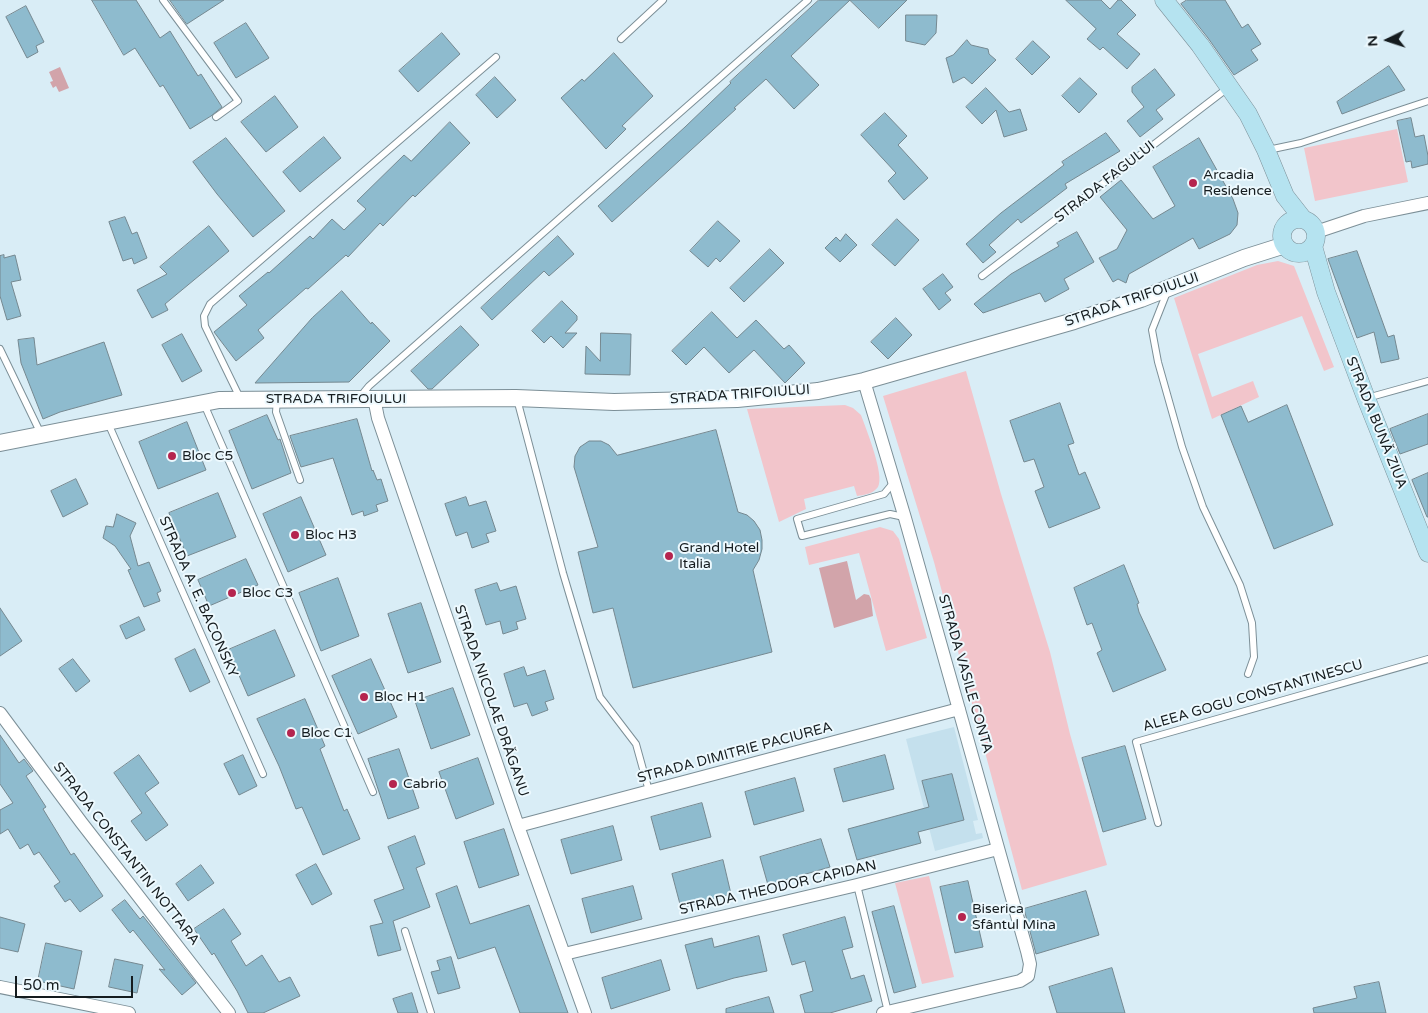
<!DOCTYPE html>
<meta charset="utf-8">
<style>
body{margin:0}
#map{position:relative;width:1428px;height:1013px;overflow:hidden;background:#d9edf6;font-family:"Varela Round",sans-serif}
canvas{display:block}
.north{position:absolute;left:1363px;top:15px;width:50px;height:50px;-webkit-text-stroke:4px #edf9fe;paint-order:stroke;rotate:266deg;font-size:14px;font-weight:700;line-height:20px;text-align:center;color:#151c1f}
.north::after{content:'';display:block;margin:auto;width:18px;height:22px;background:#151c1f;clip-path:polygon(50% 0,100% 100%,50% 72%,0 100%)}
.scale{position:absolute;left:15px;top:976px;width:118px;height:22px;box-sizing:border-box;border:2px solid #151c1f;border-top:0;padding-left:6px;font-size:15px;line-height:18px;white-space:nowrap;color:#151c1f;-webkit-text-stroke:4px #edf9fe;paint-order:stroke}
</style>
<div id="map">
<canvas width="1428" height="1013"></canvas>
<div class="north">N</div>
<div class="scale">50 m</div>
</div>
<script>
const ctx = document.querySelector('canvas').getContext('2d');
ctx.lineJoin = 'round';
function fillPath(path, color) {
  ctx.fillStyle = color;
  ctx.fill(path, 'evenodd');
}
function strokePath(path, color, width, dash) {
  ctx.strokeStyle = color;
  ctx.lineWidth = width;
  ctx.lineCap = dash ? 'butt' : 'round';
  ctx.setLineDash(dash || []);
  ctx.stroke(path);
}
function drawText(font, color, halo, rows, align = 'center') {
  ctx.font = font + ' "Varela Round",sans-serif';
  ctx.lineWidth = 4;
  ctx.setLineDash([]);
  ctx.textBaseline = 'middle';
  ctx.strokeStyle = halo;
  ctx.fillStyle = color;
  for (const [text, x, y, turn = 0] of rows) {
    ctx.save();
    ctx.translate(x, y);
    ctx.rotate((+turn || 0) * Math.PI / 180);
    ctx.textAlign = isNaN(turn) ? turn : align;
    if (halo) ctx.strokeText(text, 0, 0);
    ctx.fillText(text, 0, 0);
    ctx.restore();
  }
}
fillPath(new Path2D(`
 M954 727 978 820 973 821 976 834 982 833 983 838 935 851 906 739Z`), '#c4e0ed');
fillPath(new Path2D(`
 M1397 129 1408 182 1315 201 1304 148Z
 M1278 261 1294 266 1334 367 1324 371 1302 316 1198 354 1212 397 1253 381 1259 397 1212 419 1174 298 1257 265Z
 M966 371 1001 494 1050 652 1070 734 1107 865 1022 890 934 562 883 396Z
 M845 405 853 408 861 415C866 429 885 475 878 487 873 494 864 495 857 496L854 486 804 499 806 509 779 522 747 409Z
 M880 527 893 531 899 539 927 638 886 651 859 553 809 565 805 547Z
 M929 876 954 977 922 984 895 883Z`), '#f2c5cb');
fillPath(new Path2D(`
 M60 67 69 88 59 92 56 86 53 88 50 82 53 81 49 72Z
 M847 561 856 600 864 594 869 595 871 599 873 616 834 628 819 568Z`), '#d2a4aa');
const building = new Path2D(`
 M92 0H136L160 38 170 31 198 76 201 74 222 107 211 116 190 129 163 85 160 87 135 48 124 55Z
 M170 0H224L187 24Z
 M819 0H850L791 56 819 85 794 109 766 79 734 108 736 109 612 222 598 206 685 127 731 83 730 82Z
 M850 0H907L879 28Z
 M1066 0H1101L1110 9 1118 0H1121L1136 15 1117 34 1140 54 1127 69 1103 47 1100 50 1087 39 1096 29Z
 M1187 0H1225L1242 28 1248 24 1261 44 1251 50 1258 60 1234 75 1208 38 1181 4Z
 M26 6 44 42 36 46 38 52 27 58 6 17Z
 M906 15H937L936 33 925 45 906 41Z
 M246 23 269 58 236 78 214 43Z
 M442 33 460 54 418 92 399 71Z
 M967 40 971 45 988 49 989 54 996 60 972 84 964 77 953 83 946 58 953 55Z
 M1033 41 1050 57 1032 75 1016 59Z
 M614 53 653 96 622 126 626 129 606 149 561 98 582 79 584 81Z
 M1389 66 1405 90 1342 114 1337 102Z
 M1155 69 1175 95 1156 110 1163 119 1140 137 1127 121 1144 107 1132 92V87Z
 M495 77 516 100 497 118 476 95Z
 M1080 78 1097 94 1079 113 1062 96Z
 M986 88 1009 112 1020 109 1027 130 1004 137 996 110 982 124 966 107Z
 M275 96 298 127 266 152 241 122Z
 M885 113 907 136 898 145 928 178 904 200 888 181 896 173 861 135Z
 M1411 118 1415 137 1424 135 1428 156V164L1412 168 1411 161 1406 162 1397 121Z
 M450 122 470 143 415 197 413 195 383 226 380 223 348 257 346 255 308 289 306 288 258 330 264 338 236 361 214 332 247 305 239 296 268 272 269 273 310 236 313 239 332 219 344 230 366 209 357 201 404 155 411 161Z
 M1106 133 1120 151 1065 184 1067 188 1021 223 1018 219 989 245 996 252 983 263 966 244 1001 213 1064 165 1062 162Z
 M324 137 341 158 300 192 283 172Z
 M226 138 285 211 253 237 217 194 193 162Z
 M1199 138 1233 199 1238 213 1237 225 1230 234 1199 249 1193 238 1129 274 1126 283 1118 279 1113 282 1099 258 1117 249 1127 230 1100 197 1121 180 1153 219 1175 206 1153 167Z
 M125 217 132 234 137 232 147 258 134 264 132 258 123 261 109 222Z
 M897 219 919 240 895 266 872 245Z
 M718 221 740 241 720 262 716 258 708 267 690 251Z
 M209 226 229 251 165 304 168 310 152 318 137 290 167 274 160 267Z
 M1077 232 1094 262 1064 279 1069 289 1045 302 1040 293 983 313 974 304 1011 274 1059 246 1057 243Z
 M846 234 857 245 840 262 825 248 836 237 840 241Z
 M558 236 574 254 549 276 544 271 492 320 481 308Z
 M770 249 784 263 744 302 730 288Z
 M1357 251 1388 337 1394 335 1399 359 1381 363 1374 332 1357 338 1328 259Z
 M4 255V258L15 255 21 280 11 282 21 316 7 320 0 296V256Z
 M943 274 953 287 945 293 951 300 939 310 923 289Z
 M342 291 371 324 372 322 390 341 349 382 255 383 312 318Z
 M562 301 577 316V320L565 333H577L563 348 551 336 544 343 532 331Z
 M712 312 737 338 756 320 784 349 789 345 805 363 785 383 754 350 729 373 704 347 686 365 672 351Z
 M896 318 912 335 888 359 871 342Z
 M461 326 479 345 432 389H428L411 371Z
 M601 333 631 334 630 375 585 374 586 346 600 361Z
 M182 334 202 371 182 382 162 345Z
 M34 338 37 365 104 342 122 395 60 412 43 419 21 363 18 340Z
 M1060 403 1074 443 1068 445 1079 475 1085 472 1100 508 1049 528 1035 491 1044 487 1034 459 1024 462 1010 421Z
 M1287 405 1333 525 1274 549 1221 415 1241 406 1248 422Z
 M1428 414V444L1400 454 1390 429Z
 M267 415 278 440 280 439 291 473 252 489 229 431Z
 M357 419 372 471 373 470 377 480 381 479 388 501 376 505 378 511 364 516 363 511 352 515 333 458 301 467 290 436Z
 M187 422 206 470 158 489 139 442Z
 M716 430 738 512 747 515 754 521 760 530 762 540V549L759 560 753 570 772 652 633 688 613 608 593 613 578 552 598 547 574 467 575 456 580 447 589 441H601L609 445 617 455Z
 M1428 473V517H1427L1412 480Z
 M76 479 88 504 63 517 51 491Z
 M218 493 236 537 187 556 169 513Z
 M301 497 326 555 288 572 263 514Z
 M466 497 469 506 486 501 496 531 486 534 489 542 472 548 467 532 456 536 445 504Z
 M117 514 136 523 130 536 138 566 149 562 161 591 157 593 160 601 144 607 128 570 131 569 115 546 103 538 106 526 113 527Z
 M246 559 258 585 209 606 198 580Z
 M1124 565 1139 603 1137 604 1139 612 1166 670 1113 692 1097 653 1102 650 1092 623 1087 625 1074 588Z
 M338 578 359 636 321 651 299 593Z
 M497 583 500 591 516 586 526 619 516 622 518 629 503 634 500 621 486 625 475 590Z
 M421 603 441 662 408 673 388 614Z
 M0 608 22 641 0 656Z
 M139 617 145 630 126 639 120 626Z
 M275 630 295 676 248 696 228 650Z
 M195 649 210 682 190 692 175 659Z
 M73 659 90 681 76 692 59 669Z
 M371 659 397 717 358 734 332 676Z
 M524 667 527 676 545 670 554 699 545 702 548 710 532 716 527 703 514 707 504 674Z
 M453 688 470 735 431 749 415 701Z
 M305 699 325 746 320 749 344 811 347 809 360 839 323 855 302 807 296 809 279 766 257 719Z
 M0 735 19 763 24 759 33 771 26 776 46 807 43 809 71 855 74 853 103 896 80 912 70 899 65 902 54 886 60 882 39 852 34 855 28 844 20 849 8 829 0 834V810L13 803 0 784Z
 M1125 746 1146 819 1103 832 1082 758Z
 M399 749 419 808 388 819 368 759Z
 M139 755 159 783 145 793 168 825 146 841 131 821 142 813 114 773Z
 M243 755 257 786 239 795 224 764Z
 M885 755 894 789 843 802 834 769Z
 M478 758 494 804 456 819 439 772Z
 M952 774 964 820 918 832 921 843 857 860 848 829 929 807 922 781Z
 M795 778 804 811 754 825 745 792Z
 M702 803 711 837 660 850 651 817Z
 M613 826 622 860 571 874 561 840Z
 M504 829 519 875 479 888 464 842Z
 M415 836 425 864 416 868 430 907 393 921 401 950 378 956 370 926 383 923 374 900 404 889 388 847Z
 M821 839 830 867 768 885 760 857Z
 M723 860 731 894 681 908 672 874Z
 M316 864 332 894 312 905 296 875Z
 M201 865 214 883 188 901 176 884Z
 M968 881 983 947 955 953 940 887Z
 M457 886 470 924 529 905 568 1013H520L495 947 458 959 436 894Z
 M633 886 642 919 591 933 582 899Z
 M1086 891 1099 935 1036 954 1024 909Z
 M125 900 140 919 143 916 196 983 182 995 159 969 165 970 133 930 130 933 112 910Z
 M894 906 916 987 894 993 872 912Z
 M224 909 241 934 231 941 246 966 262 955 279 982 290 977 300 996 263 1013H248L237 991 214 953 212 955 194 929Z
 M0 917 25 924 18 952 0 948Z
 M845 917 853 947 842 950 851 979 864 975 872 1001 830 1013H805L800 995 813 991 805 961 792 965 783 935Z
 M759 936 767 971 734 978 697 989 685 945 712 938 714 947Z
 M46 943 82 951 74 989 38 981Z
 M451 957 460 988 438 994 431 972 440 970 437 961Z
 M115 959 143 965 137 993 109 987Z
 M661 960 670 990 611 1009 602 978Z
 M1112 968 1125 1013H1057L1049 987Z
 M1379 982 1386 1013H1314L1313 1008 1357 998 1354 987Z
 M412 993 418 1013H398L393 999Z
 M769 997 774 1013H726V1009Z`);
fillPath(building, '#8ebbce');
strokePath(building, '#758890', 1);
const service = new Path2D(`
 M163 0 238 101 216 117
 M621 39 663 0
 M1268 150 1301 143 1428 101
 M982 276 1229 87
 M1167 292 1152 330 1158 362 1182 447 1203 507 1240 585 1252 623 1254 657 1248 674
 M0 349 41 434
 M240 398 205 326 204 316 210 304 496 57
 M363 398 364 392 369 386 808 0
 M1367 398 1428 381
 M517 399 563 573 600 697 636 744 649 791
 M277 400 276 412 300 480
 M204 404 373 792
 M108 423 263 774
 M894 482 884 494 797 519 802 536 890 514 904 517
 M1158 823 1136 742 1428 659
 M857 885 888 1012
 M405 931 431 1013`);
const minor = new Path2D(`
 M1316 232 1364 216 1428 203
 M864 381 905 518 1027 951 1030 964 1028 976 1020 981 883 1013
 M374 398 378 418 518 826 585 1013
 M0 713 81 822 229 1013
 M518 826 959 709
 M564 954 857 885 998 849
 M0 987 129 1013`);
const tertiary = new Path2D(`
 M0 443 219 400 516 398 614 402 737 399 818 391 864 381 1074 321 1141 299 1244 258 1285 245`);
const secondary = new Path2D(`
 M1164 0 1200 45 1248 114 1266 150 1285 196 1303 219
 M1282 236a17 17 0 1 1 34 0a17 17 0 1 1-34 0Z
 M1313 246 1326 292 1366 398 1428 553`);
strokePath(service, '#7c8f97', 8);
strokePath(minor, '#7c8f97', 14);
strokePath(tertiary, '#7c8f97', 18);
strokePath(secondary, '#7c8f97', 19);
strokePath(service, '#fff', 6);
strokePath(minor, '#fff', 12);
strokePath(tertiary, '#fff', 16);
strokePath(secondary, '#b5e3f0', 18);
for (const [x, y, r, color] of [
 [1193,183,5,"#b5254f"],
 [172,456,5,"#b5254f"],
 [295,535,5,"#b5254f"],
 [669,556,5,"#b5254f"],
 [232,593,5,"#b5254f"],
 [364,697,5,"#b5254f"],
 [291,733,5,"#b5254f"],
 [393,784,5,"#b5254f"],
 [962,917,5,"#b5254f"]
]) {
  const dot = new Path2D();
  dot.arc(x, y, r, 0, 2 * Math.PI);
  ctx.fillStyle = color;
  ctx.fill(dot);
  strokePath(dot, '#edf9fe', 2);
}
drawText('14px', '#151c1f', '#edf9fe', [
 ["Arcadia",1203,175],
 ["Residence",1203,191],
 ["Bloc C5",182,456],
 ["Bloc H3",305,535],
 ["Grand Hotel",679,548],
 ["Italia",679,564],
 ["Bloc C3",242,593],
 ["Bloc H1",374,697],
 ["Bloc C1",301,733],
 ["Cabrio",403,784],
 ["Biserica",972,909],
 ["Sfântul Mina",972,925]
], 'left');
drawText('14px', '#151c1f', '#edf9fe', [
 ["STRADA FAGULUI",1105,182,-38],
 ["STRADA TRIFOIULUI",1132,300,-19],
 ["STRADA TRIFOIULUI",740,395,-4],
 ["STRADA TRIFOIULUI",336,399],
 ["STRADA BUNĂ ZIUA",1376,423,68],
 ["STRADA A. E. BACONSKY",198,597,66],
 ["STRADA VASILE CONTA",965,674,74],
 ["ALEEA GOGU CONSTANTINESCU",1253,696,-16],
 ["STRADA NICOLAE DRĂGANU",491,701,71],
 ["STRADA DIMITRIE PACIUREA",735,753,-15],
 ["STRADA CONSTANTIN NOTTARA",126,854,52],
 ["STRADA THEODOR CAPIDAN",778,888,-13]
]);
</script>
